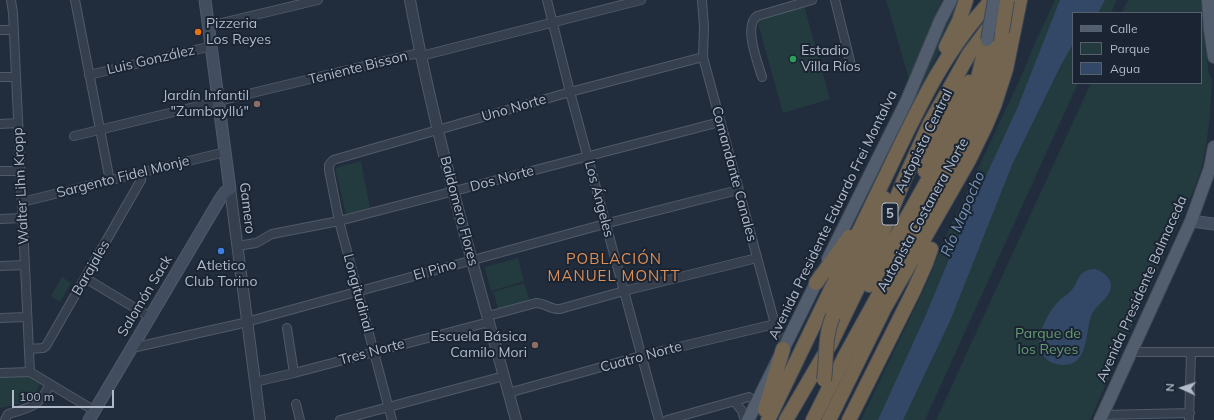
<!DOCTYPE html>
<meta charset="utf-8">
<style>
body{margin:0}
#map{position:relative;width:1214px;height:420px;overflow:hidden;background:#212d3d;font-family:Mulish,sans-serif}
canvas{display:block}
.legend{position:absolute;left:1072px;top:12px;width:130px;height:72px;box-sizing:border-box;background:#1a2432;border:1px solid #56606e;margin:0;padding:5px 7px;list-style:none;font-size:12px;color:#b0bac9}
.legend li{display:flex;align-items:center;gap:8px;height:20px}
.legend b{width:20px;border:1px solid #56606e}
.north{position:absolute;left:1162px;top:368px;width:40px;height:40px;-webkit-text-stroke:3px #1a2432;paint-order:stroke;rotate:273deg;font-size:11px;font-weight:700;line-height:16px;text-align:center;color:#b0bac9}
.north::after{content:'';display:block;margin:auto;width:14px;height:18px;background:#b0bac9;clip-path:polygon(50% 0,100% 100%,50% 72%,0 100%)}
.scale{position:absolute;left:12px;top:390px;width:102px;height:18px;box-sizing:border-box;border:2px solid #b0bac9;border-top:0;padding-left:5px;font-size:12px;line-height:14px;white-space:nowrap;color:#b0bac9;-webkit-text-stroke:3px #1a2432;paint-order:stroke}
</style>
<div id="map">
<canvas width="1214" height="420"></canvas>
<ul class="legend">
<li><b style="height:5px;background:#525e6d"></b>Calle</li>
<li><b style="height:11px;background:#233b3e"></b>Parque</li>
<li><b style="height:11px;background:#334866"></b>Agua</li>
</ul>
<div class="north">N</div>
<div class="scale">100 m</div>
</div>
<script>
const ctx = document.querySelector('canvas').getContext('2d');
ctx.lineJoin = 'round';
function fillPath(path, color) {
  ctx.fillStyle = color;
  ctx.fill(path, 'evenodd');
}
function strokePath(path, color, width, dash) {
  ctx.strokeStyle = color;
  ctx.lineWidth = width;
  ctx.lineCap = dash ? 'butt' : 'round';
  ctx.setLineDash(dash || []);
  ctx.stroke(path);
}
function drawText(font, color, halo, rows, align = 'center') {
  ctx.font = font + ' Mulish,sans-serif';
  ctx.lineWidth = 4;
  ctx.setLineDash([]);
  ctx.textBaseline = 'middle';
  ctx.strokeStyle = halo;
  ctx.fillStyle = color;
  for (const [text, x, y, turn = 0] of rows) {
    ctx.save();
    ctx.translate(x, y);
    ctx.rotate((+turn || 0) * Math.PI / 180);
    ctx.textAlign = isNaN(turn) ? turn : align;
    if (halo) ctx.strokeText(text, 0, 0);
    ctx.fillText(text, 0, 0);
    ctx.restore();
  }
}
fillPath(new Path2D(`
 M886 0H942L910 83Z
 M956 0H963L955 20 846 237Z
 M1055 0H1117L1111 13H1073V83H1078L925 420H861L926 285 946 236 1022 75 1035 43Z
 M1128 0H1201L1203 33 1209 74 1212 79 1210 114 1206 146 1201 170 1195 187 1090 420H936L1091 83H1201V13H1122Z
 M804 6 830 99 783 113 757 20Z
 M361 161 370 208 346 214 335 168Z
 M518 258 524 281 491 291 485 267Z
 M62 277 71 283 60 302 51 296Z
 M524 283 530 302 499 311 493 292Z
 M22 375 29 377 40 383 34 399 28 402 0 408V376Z`), '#233b3e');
fillPath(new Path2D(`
 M1060 0H1105L1098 13H1073V44L1061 65 1012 165 950 321 903 420H878L925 317 964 223 1017 109Z
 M1095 269C1102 271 1111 277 1111 286 1110 299 1096 304 1091 316 1085 333 1089 367 1061 365 1053 364 1047 361 1043 355 1033 341 1047 313 1058 302 1061 298 1066 296 1070 292 1080 282 1076 270 1095 269Z`), '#334866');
const minor = new Path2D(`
 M11 0 13 13 30 372
 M75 0 110 181
 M547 0 570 92 659 420
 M702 0 704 27 703 57 775 324 779 337 786 343
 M835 0 851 65
 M209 26 318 0
 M0 30H14
 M89 75 212 46
 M0 77H16
 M762 77C758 63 743 26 757 16L812 0
 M0 124 18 123
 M74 136 414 54 425 55 641 0
 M0 171H20
 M22 202 225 152
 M0 219 22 218
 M237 246 256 243 272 234 339 221 720 122
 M0 266 25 265
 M85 278 150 317
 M488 316 536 303C545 303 551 310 560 309L624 291 757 258
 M0 318 27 317
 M287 328 294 373
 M132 348 239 324 612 222 738 190
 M29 349 43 348 46 346 141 180 142 173
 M1131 352H1214
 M0 373 30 372 95 411
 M255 382 294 373 489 322
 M508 393 641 356 775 324
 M734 401 742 411 745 420
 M296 404 300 420
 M1102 415 1190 413
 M5 420 8 414C30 408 40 406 50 384
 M340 420 504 376
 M392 420 339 221 329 170V165L333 160 570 92 703 57
 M667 420 749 397
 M1189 420 1191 352`);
const tertiary = new Path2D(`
 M410 0C436 142 478 281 516 420
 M230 189 260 420`);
const secondary = new Path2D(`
 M1191 221 1214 224
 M89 420 220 199 225 192 230 189 205 0`);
const primary = new Path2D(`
 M1208 0 1210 30 1214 57
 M828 259 907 100 940 21 951 0
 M748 420 820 275
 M1100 420 1191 221 1210 168 1214 147`);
const motorway = new Path2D(`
 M946 47 959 21 966 0
 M925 171 929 154 933 144 969 82
 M816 283 849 237
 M869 285 960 123 978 78 986 45
 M833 316 869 237 884 198
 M765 410 783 349
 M768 420C804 345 841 269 877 194 910 127 939 55 992 0
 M786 420 831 343 869 265 904 180 930 123 969 54 993 22 1010 3
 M813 420 846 354 967 134 985 95 995 61 1002 32
 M829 420 885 307 969 160 986 125 994 106 1006 69 1020 0
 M849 420 914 290 926 263 931 249`);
strokePath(minor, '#505a68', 10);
strokePath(tertiary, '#505a68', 12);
strokePath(secondary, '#505a68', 13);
strokePath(primary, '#3e4856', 14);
strokePath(motorway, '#404a58', 16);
strokePath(minor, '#353f4d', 8);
strokePath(tertiary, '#353f4d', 10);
strokePath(secondary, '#424e60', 11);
strokePath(primary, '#525e6d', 12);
strokePath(motorway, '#746551', 14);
const primaryBridge = new Path2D(`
 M987 40 994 0`);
const motorwayBridge = new Path2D(`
 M1002 32 1007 0
 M824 380C827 358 824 337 833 316`);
strokePath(primaryBridge, '#3e4856', 14, []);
strokePath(motorwayBridge, '#404a58', 16, []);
strokePath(primaryBridge, '#525e6d', 12);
strokePath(motorwayBridge, '#746551', 14);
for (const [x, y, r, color] of [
 [198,32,4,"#e8710a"],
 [793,59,4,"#2e9e5b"],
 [257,104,4,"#8d6e63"],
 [221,251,4,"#3f7fe0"],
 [535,345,4,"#8d6e63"]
]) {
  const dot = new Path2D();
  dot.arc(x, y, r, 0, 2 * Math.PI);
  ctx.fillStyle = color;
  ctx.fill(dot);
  strokePath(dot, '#1a2432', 1.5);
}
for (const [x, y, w] of [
 [890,214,16]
]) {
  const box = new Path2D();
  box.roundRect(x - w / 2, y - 11, w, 22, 3);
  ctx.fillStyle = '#1a2432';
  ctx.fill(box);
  strokePath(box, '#b0bac9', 1);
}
drawText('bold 13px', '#b0bac9', null, [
 ["5",890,214]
]);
drawText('14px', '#b0bac9', '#1a2432', [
 ["Pizzeria",206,24],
 ["Los Reyes",206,40],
 ["Estadio",801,51],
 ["Villa Ríos",801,67],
 ["Jardín Infantil",249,96,"right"],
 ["\"Zumbayllú\"",249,112,"right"],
 ["Atletico",221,266,"center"],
 ["Club Torino",221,282,"center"],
 ["Escuela Básica",527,337,"right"],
 ["Camilo Mori",527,353,"right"]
], 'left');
drawText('14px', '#b0bac9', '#1a2432', [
 ["Luis González",151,60,-13],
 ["Teniente Bisson",358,68,-14],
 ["Uno Norte",514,108,-16],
 ["Autopista Central",924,141,-64],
 ["Comandante Canales",734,174,75],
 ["Sargento Fidel Monje",123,177,-14],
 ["Dos Norte",502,179,-15],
 ["Walter Lihn Kropp",21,186,-93],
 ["Los Ángeles",599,199,75],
 ["Gamero",247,208,83],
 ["Baldomero Flores",459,211,75],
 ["Avenida Presidente Eduardo Frei Montalva",833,215,-64],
 ["Autopista Costanera Norte",923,215,-61],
 ["Barajales",91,268,-60],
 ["El Pino",435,270,-16],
 ["Avenida Presidente Balmaceda",1142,289,-66],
 ["Longitudinal",358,293,75],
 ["Salomón Sack",145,296,-59],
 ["Tres Norte",372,352,-15],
 ["Cuatro Norte",641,357,-15]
]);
drawText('14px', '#659c71', '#1a2432', [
 ["Parque de",1048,334],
 ["los Reyes",1048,350]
]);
drawText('italic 15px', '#7590b3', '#1a2432', [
 ["Río Mapocho",963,214,-67]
]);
ctx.letterSpacing = '1px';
drawText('15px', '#dc8f57', '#1a2432', [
 ["POBLACIÓN",614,259],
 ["MANUEL MONTT",614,276]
]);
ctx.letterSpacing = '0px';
</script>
